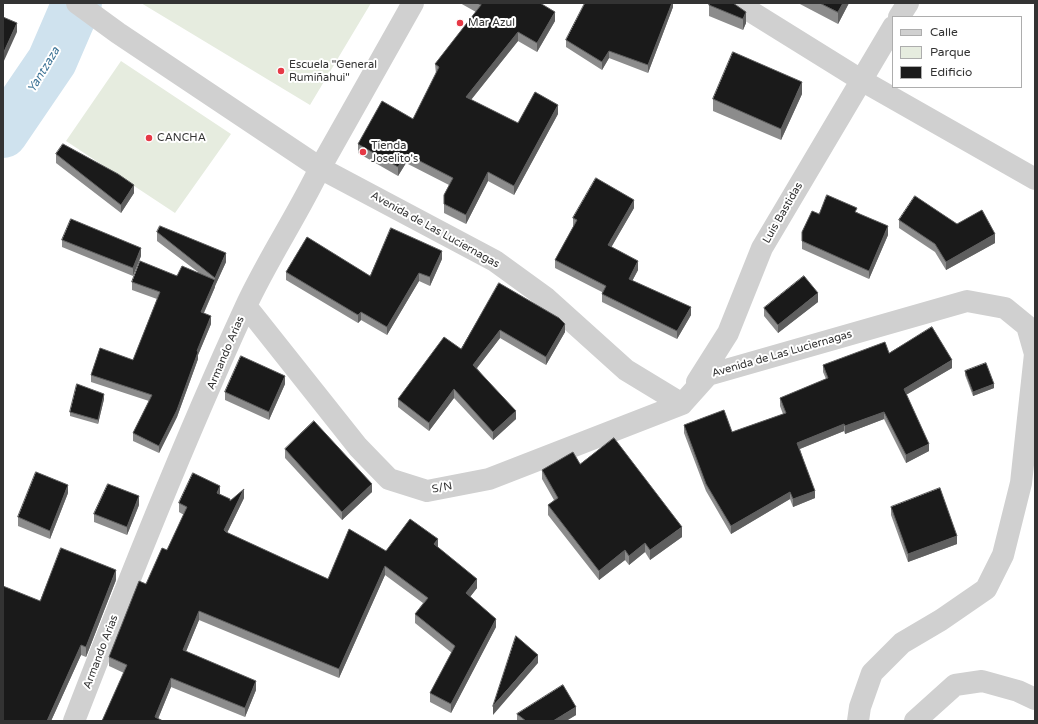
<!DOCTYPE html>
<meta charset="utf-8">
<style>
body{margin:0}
#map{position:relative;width:1038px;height:724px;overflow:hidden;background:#fff;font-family:"Varela Round",sans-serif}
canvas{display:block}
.frame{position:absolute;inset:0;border:4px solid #333;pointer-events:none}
.legend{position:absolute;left:892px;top:16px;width:130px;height:72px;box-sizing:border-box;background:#fff;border:1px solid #adadad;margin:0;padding:5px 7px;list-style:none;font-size:12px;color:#333}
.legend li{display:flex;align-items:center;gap:8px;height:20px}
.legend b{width:20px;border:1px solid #adadad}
</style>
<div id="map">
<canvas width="1038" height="724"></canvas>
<div class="frame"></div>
<ul class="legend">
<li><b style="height:5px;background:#d0d0d0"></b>Calle</li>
<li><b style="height:11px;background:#e6ecdf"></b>Parque</li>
<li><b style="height:11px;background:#1a1a1a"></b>Edificio</li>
</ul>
</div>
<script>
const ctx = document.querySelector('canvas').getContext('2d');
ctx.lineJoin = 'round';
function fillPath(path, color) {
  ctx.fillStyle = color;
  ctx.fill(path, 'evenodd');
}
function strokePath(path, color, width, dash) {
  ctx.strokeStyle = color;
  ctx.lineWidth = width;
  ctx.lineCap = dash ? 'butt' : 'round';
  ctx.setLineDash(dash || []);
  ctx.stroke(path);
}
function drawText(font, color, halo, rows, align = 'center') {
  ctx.font = font + ' "Varela Round",sans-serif';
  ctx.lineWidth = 4;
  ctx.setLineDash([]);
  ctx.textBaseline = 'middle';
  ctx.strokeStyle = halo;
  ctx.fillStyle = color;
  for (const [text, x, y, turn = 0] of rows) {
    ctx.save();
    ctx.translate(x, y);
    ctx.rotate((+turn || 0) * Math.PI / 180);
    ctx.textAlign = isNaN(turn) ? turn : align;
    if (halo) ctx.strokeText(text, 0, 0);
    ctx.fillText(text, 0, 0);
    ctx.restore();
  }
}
fillPath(new Path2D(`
 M141 3H371L310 105Z
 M121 61 231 134 175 213 66 141Z`), '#e6ecdf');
strokePath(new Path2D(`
 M3 133 52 61 77 3`), '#cfe2ee', 50);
strokePath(new Path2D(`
 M77 3 118 33 320 168 495 261 546 298 626 370 682 404
 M737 3 861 80 1035 179
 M899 17 908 3
 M246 306 358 447 389 479 427 491 489 479 682 404 708 375 967 301 1005 308 1027 326 1035 354 1021 483 1003 555 986 589 941 620 902 643 872 673 860 707 858 721
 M697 382 728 333 762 248 893 27
 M74 721C128 582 183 443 245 308 267 260 297 216 320 168L413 3
 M915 721 955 685 982 681 1018 691 1035 699`), '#d0d0d0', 22);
fillPath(new Path2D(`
 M460 3H540L555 21 537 52 518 41 471 100 518 123 558 114 514 195 488 181 466 224 444 213V195L449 185 406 163 398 176 358 153V144L413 119 436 74 435 64 476 12Z
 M673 3V7L648 73 609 58 602 70 566 47V40Z
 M798 3H849L838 24Z
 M709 5 746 12V23L743 30 709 16Z
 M802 94 781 140 713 111V99Z
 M56 154 134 193 121 213 56 163Z
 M634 208 611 247 638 270 632 281 691 315 677 339 602 302V292L555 268V260L573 227V218Z
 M857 212 888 235 869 279 802 249V232L819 214Z
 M899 220 957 224 995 243 946 270 935 252 899 228Z
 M157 232 226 262 215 286V287L204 313 211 324 198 355V359L177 417 159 453 133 441V433L149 401 91 382V375L133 360 157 299 132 290V282L198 272 157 241Z
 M62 240 141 256 133 276 62 247Z
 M442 259 430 286 419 281 387 335 361 320 358 323 286 280V272L370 276Z
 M499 283 565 332 546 365 500 338 477 368 516 419 493 440 454 398 429 431 398 407V399L461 349Z
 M818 302 778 333 764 316V308Z
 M889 353 952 368 906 395 929 451 906 463 884 419 845 434 844 431 800 449 815 498 793 507 790 499 731 534 706 491 684 433V425L732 432 783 414 780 406V398L826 379 823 372V365Z
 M965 371 994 388 973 396 965 375Z
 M285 384 269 420 225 400V392Z
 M104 399 98 424 70 416V412Z
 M285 449 372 492 342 520 285 458Z
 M580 464 682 537 650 560 645 552 629 565 625 560 599 580 548 515V505L554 500 542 479V470Z
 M68 493 50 539 18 526V517Z
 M220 494 230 500 244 498 227 533 328 579 386 551 438 547 477 588 470 597 496 627 451 713 430 702V693L452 653 415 623V614L423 603 385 575 339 678 199 620 186 651 256 690 245 717 171 687 158 719 102 721 124 673 109 666V657L146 584 167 550 184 515 179 512V503Z
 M139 505 127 535 94 522V514Z
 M891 507 957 544 908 562 891 515Z
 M116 580 86 657 81 655 51 721H3Z
 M517 714 576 715 566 721H517Z`), '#8c8c8c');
fillPath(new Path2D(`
 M672 3H673V7L648 73V65Z
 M843 3H849L838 24V12Z
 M555 12V21L537 52V43Z
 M746 12V23L743 30V19Z
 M17 23V32L3 63V54Z
 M518 32V41L466 106V97Z
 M609 51V58L602 70V62Z
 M802 82V94L781 140V129Z
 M558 105V114L514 195V186Z
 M406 154V163L398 176V167Z
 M488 172V181L466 224V215Z
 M134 185V193L121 213V205Z
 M634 200V208L608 253V245Z
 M888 226V235L869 279V271Z
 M995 234V243L946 270V262Z
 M141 248V256L133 276V268Z
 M442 251V259L430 286V277Z
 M226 253V262L215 286V278Z
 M638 261V270L629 287V279Z
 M419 273V281L387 335V327Z
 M215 280V287L201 319V312Z
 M818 293V302L778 333V325Z
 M691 307V315L677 339V331Z
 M361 312V320L358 323V315Z
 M211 316V324L198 355V359L177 417 159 453V446Z
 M565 324V332L546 365V357Z
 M500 330V338L473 373V365Z
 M952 360V368L904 396V389Z
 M285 376V384L269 420V412Z
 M994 384V388L973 396V392Z
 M454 389V398L429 431V423Z
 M104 394V399L98 424V420Z
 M516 411V419L493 440V432Z
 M884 412V419L845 434V426Z
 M844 424V431L797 450V443Z
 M929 444V451L906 463V455Z
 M372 484V492L342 520V512Z
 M68 485V493L50 539V531Z
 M220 486V495L217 493Z
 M244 489V498L224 539V530Z
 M815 491V498L793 507V499Z
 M790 492V499L731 534V526Z
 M139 496V505L127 535V527Z
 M682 527V537L650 560V550Z
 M957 536V544L908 562V554Z
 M438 539V548L434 544Z
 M645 543V552L629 565V556Z
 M625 550V560L599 580V571Z
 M385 566V575L339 678V669Z
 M116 570V580L86 657V647Z
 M477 579V588L466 602V593Z
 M199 611V620L183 659V650Z
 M496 619V627L451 713V704Z
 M81 645V655L51 721H47Z
 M538 655V663L493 715V706Z
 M171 678V687L157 721 155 717Z
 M256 681V690L245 717V708Z
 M576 707V715L566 721H553Z`), '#5f5f5f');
const building = new Path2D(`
 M477 3H540L555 12 537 43 518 32 466 97 518 123 535 92 558 105 514 186 488 172 466 215 444 204V195L453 178 406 154 398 167 358 144 382 101 413 119 439 67 435 64 481 5Z
 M585 3H672L648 65 609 51 602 62 566 40Z
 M710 3H733L746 12 743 19 709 5Z
 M820 3H843L838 12Z
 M3 17 17 23 3 54Z
 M733 52 802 82 781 129 713 99Z
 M63 144 118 174 134 185 121 205 56 154Z
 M596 178 634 200 608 245 638 261 629 279 691 307 677 331 602 294 606 286 555 260 577 220 573 218Z
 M827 195 857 208 855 212 888 226 869 271 802 241V232L812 211 819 214Z
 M915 196 957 224 982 210 995 234 946 262 935 244 899 220Z
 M71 219 141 248 133 268 62 240Z
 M160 226 226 253 215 278 157 232Z
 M391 228 442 251 430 277 419 273 387 327 361 312 358 315 286 272 307 237 370 276Z
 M140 261 177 276 182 266 215 280 201 312 211 316 197 351 198 352 177 410 159 446 133 433 152 395 91 375 100 348 133 360 160 292 132 282Z
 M804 276 818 293 778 325 764 308Z
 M499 283 559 318 565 324 546 357 500 330 473 365 516 411 493 432 454 389 429 423 398 399 444 337 461 349Z
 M932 327 952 360 904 389 929 444 906 455 884 412 845 426 844 424 797 443 815 491 793 499 790 492 731 526 706 484 684 425 724 410 732 432 786 413 780 398 828 378 823 365 885 342 889 353Z
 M241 356 285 376 269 412 225 392Z
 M986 363 994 384 973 392 965 371Z
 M77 384 104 394 98 420 70 412Z
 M314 421 372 484 342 512 285 449Z
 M614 438 682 527 650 550 645 543 629 556 625 550 599 571 548 505 558 498 542 470 573 452 580 464Z
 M36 472 68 485 50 531 18 517Z
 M193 473 220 486 217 493 230 499V501L244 489 224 530 226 532 328 579 349 529 386 551 410 519 438 539 434 544 477 579 466 593 496 619 451 704 430 693 455 646 415 614 428 598 385 566 339 669 199 611 183 650 256 681 245 708 171 678 155 717 163 721H102L127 665 109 657 139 581 146 584 162 548 167 550 187 507 179 503Z
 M108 484 139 496 127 527 94 514Z
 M940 488 957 536 908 554 891 507Z
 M61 548 116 570 86 647 81 645 47 721H3V586L40 601Z
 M516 636 538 655 493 706Z
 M563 685 576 707 553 721H526L517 714Z`);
fillPath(building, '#1a1a1a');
strokePath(building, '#5f5f5f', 1);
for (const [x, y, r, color] of [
 [460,23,4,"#e63946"],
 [281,71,4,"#e63946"],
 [149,138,4,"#e63946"],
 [363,152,4,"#e63946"]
]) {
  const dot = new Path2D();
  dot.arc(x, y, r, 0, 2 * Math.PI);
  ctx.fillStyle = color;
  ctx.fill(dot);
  strokePath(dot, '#fff', 1.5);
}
drawText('11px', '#333', '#fff', [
 ["Mar Azul",468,23],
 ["Escuela \"General",289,65],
 ["Rumiñahui\"",289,78],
 ["CANCHA",157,138],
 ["Tienda",371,146],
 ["Joselito's",371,159]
], 'left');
drawText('11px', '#333', '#fff', [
 ["Luis Bastidas",783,213,-60],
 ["Avenida de Las Luciernagas",435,230,29],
 ["Armando Arias",226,353,-67],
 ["Avenida de Las Luciernagas",782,354,-16],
 ["S/N",442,488,-10],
 ["Armando Arias",101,652,-69]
]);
drawText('italic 12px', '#3f7597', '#fff', [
 ["Yantzaza",44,70,-59]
]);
</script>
